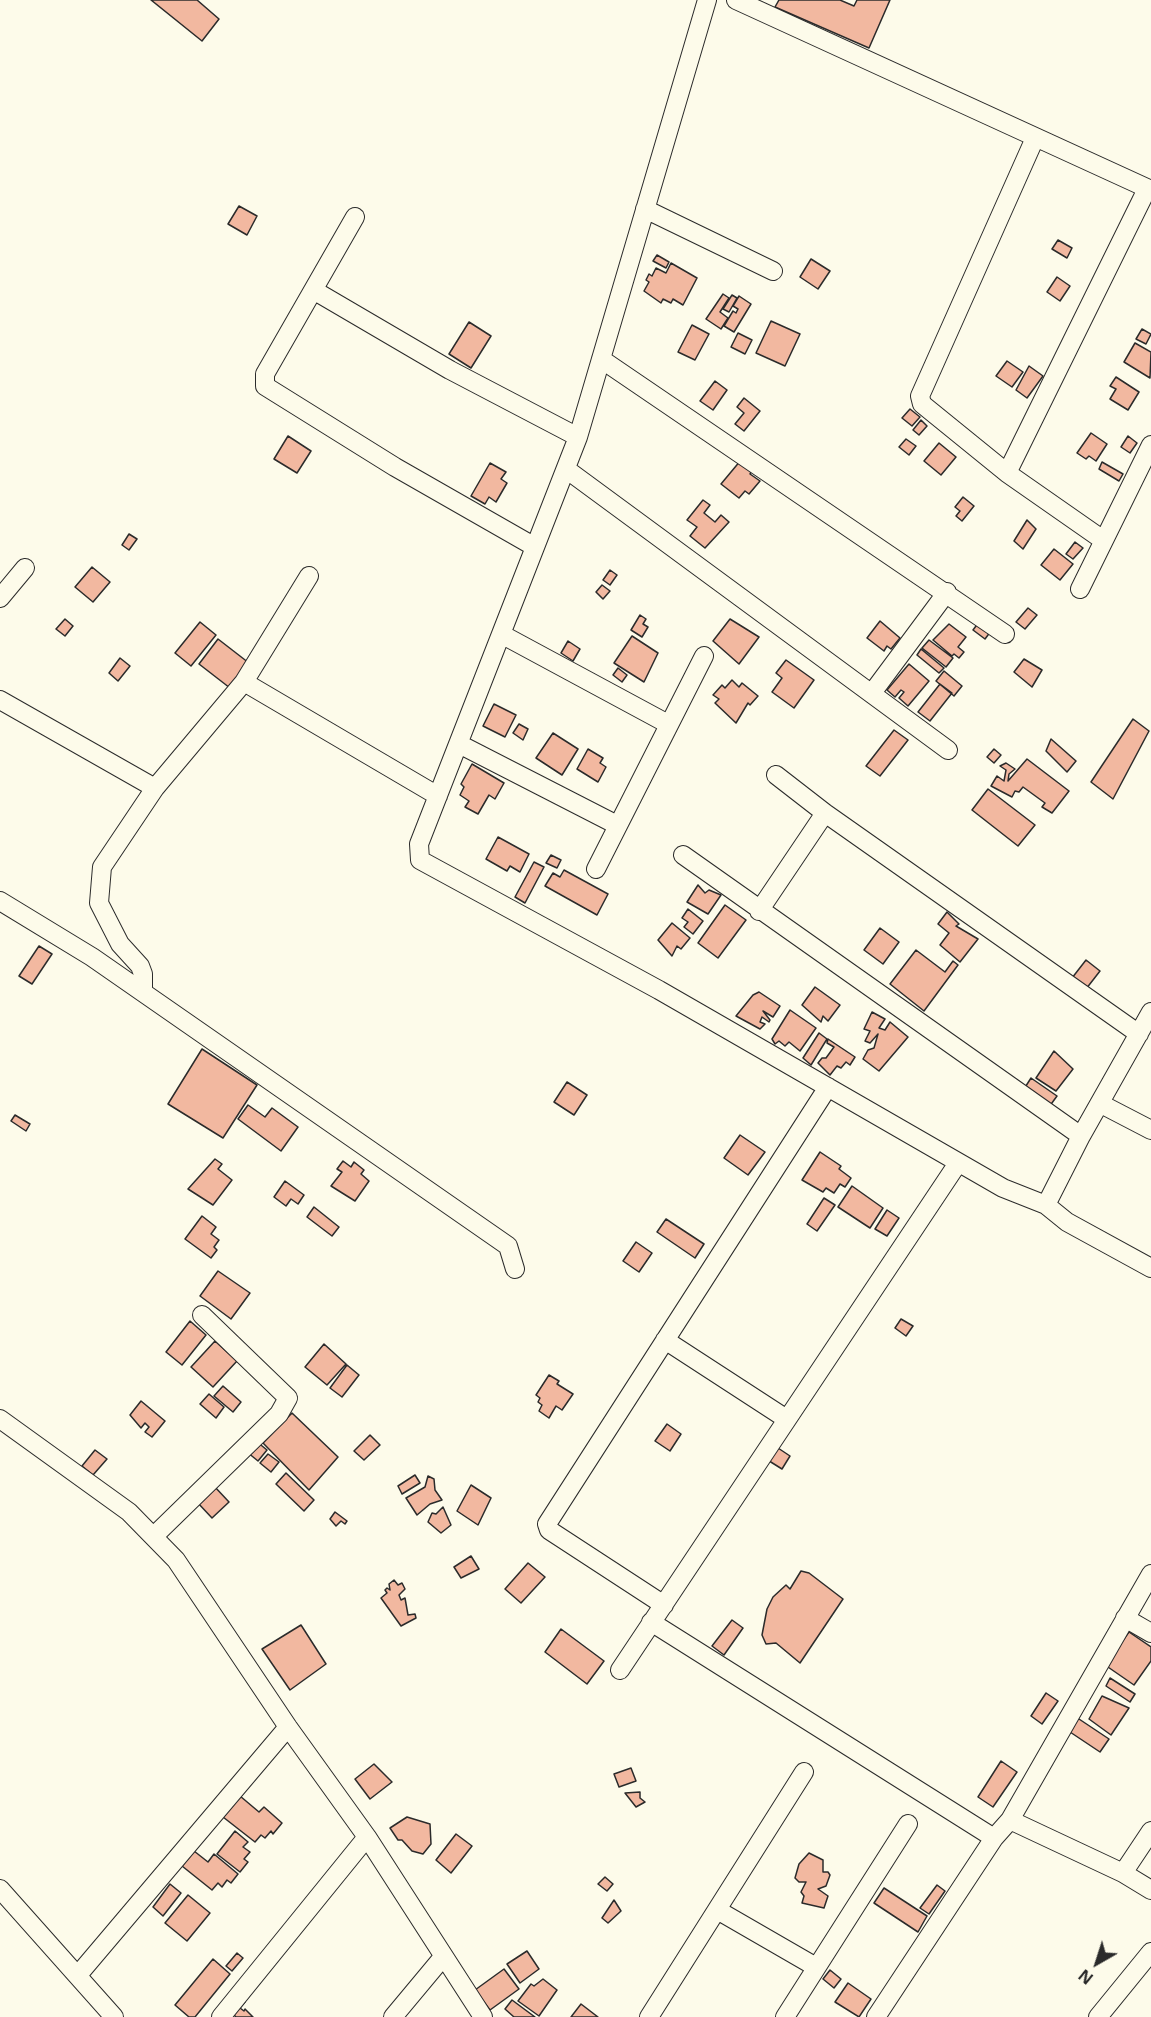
<!DOCTYPE html>
<style>
body{margin:0}
#map{position:relative;width:1151px;height:2017px;overflow:hidden;background:#fdfbea;font-family:"Noto Sans",sans-serif}
canvas{display:block}
.north{position:absolute;left:1067px;top:1933px;width:60px;height:60px;-webkit-text-stroke:4px #fdfbea;paint-order:stroke;rotate:219deg;font-size:16px;font-weight:700;line-height:24px;text-align:center;color:#2b2b2b}
.north::after{content:'';display:block;margin:auto;width:21px;height:27px;background:#2b2b2b;clip-path:polygon(50% 0,100% 100%,50% 72%,0 100%)}
</style>
<div id="map">
<canvas width="1151" height="2017"></canvas>
<div class="north">N</div>
</div>
<script>
const ctx = document.querySelector('canvas').getContext('2d');
ctx.lineJoin = 'round';
function fillPath(path, color) {
  ctx.fillStyle = color;
  ctx.fill(path, 'evenodd');
}
function strokePath(path, color, width, dash) {
  ctx.strokeStyle = color;
  ctx.lineWidth = width;
  ctx.lineCap = dash ? 'butt' : 'round';
  ctx.setLineDash(dash || []);
  ctx.stroke(path);
}
const building = new Path2D(`
 M151 0H197L219 19 202 41Z
 M779 0H840L854 6 857 0H890L869 48 775 7Z
 M239 206 257 216 247 235 228 224Z
 M1058 240 1072 248 1067 258 1052 249Z
 M657 255 669 262 666 268 653 261Z
 M811 259 830 271 818 289 800 277Z
 M671 263 697 278 683 305 673 299 671 303 663 299 661 303 644 291 649 282 646 280 649 274 652 276 656 268 666 273Z
 M1057 277 1070 286 1060 301 1047 292Z
 M723 294 729 298 720 312 728 318 721 329 706 319Z
 M732 295 737 298 729 312 723 309Z
 M739 296 751 304 734 332 724 326 733 311 736 313 738 309 733 306Z
 M771 321 800 334 785 366 756 353Z
 M469 322 491 336 471 368 449 354Z
 M692 325 709 334 695 360 678 352Z
 M1142 329 1151 334 1146 344 1136 339Z
 M738 333 752 340 745 354 731 347Z
 M1135 343 1151 352 1150 378 1124 362Z
 M1007 361 1023 372 1012 387 996 376Z
 M1029 366 1043 376 1027 398 1016 390Z
 M1116 377 1139 392 1128 410 1110 399 1116 389 1110 386Z
 M715 381 727 390 713 410 700 401Z
 M744 398 760 411 744 431 735 424 744 413 737 407Z
 M910 409 920 417 912 426 902 418Z
 M921 420 927 426 919 435 913 430Z
 M1091 433 1107 444 1096 461 1089 456 1086 459 1077 453Z
 M288 436 311 451 297 473 274 459Z
 M1128 436 1137 443 1130 453 1121 447Z
 M906 439 916 446 909 455 899 447Z
 M939 443 956 457 941 475 924 461Z
 M741 460 753 469 750 474 760 481 749 494 745 491 739 498 721 484Z
 M1102 462 1123 474 1119 481 1099 469Z
 M490 463 506 472 501 479 507 483 496 502 489 497 485 504 471 496Z
 M963 497 974 506 962 521 956 516 960 511 955 507Z
 M703 500 710 505 704 513 715 522 721 515 729 522 705 548 690 536 697 527 687 520Z
 M1027 520 1036 529 1023 549 1014 541Z
 M129 534 137 539 129 550 122 545Z
 M1075 542 1083 548 1073 559 1066 554Z
 M1054 549 1073 564 1060 580 1041 565Z
 M92 567 110 582 93 602 75 587Z
 M610 570 617 575 610 585 603 580Z
 M602 585 610 591 603 599 596 592Z
 M1028 608 1037 615 1025 629 1016 622Z
 M640 615 646 619 643 624 648 627 642 637 631 630Z
 M65 619 73 626 65 636 56 629Z
 M730 619 759 637 739 664 713 641Z
 M880 621 900 638 891 649 887 646 884 651 867 638Z
 M200 622 216 635 191 666 175 653Z
 M979 622 991 631 985 639 973 630Z
 M949 624 966 637 958 647 964 652 959 658 954 654 952 656 933 640Z
 M632 636 658 653 644 682 614 663Z
 M218 639 249 663 230 688 199 664Z
 M929 640 953 658 946 667 922 648Z
 M568 641 580 649 573 661 561 653Z
 M921 649 944 668 939 673 917 655Z
 M120 658 130 666 118 681 109 673Z
 M1024 659 1042 670 1032 687 1014 672Z
 M786 660 814 680 794 708 772 692 782 678 776 673Z
 M909 664 929 681 908 706 899 698 904 692 901 690 895 697 887 690Z
 M618 668 627 675 622 682 613 675Z
 M944 671 962 686 954 696 936 681Z
 M732 680 739 687 742 683 758 696 750 705 748 703 736 723 715 703 719 699 713 695 722 685 725 688Z
 M940 684 952 693 930 721 918 712Z
 M494 704 516 715 505 737 483 726Z
 M1133 719 1149 731 1113 799 1091 782Z
 M519 724 528 729 523 740 513 733Z
 M894 730 908 740 880 776 866 766Z
 M553 733 578 749 562 775 536 758Z
 M1051 739 1076 761 1067 772 1046 751Z
 M588 749 603 758 600 763 606 767 598 782 577 769Z
 M994 749 1001 755 994 763 987 757Z
 M1027 759 1069 791 1052 813 1042 807 1045 803 1023 787 1019 792 1015 791 1012 797 991 786 997 776 1004 781 1006 770 1000 766 1006 763 1015 769 1009 774 1008 781Z
 M472 764 504 783 495 799 489 795 478 814 465 807 469 801 460 795 464 787 461 784Z
 M988 789 1035 825 1018 846 972 810Z
 M498 837 529 854 520 872 510 866 507 871 486 859Z
 M551 855 561 860 557 868 546 863Z
 M534 862 544 867 525 903 515 897Z
 M564 870 608 894 597 915 545 886 553 873 560 877Z
 M698 885 705 893 709 890 721 895 708 914 687 902Z
 M725 905 746 920 718 958 698 943Z
 M688 909 703 921 693 934 684 927 688 922 682 918Z
 M947 912 959 924 956 926 978 939 960 962 940 945 949 933 938 924Z
 M672 923 690 938 681 949 677 946 672 956 658 940Z
 M880 928 899 942 883 964 864 950Z
 M39 946 52 954 32 984 19 976Z
 M916 950 945 972 953 961 958 965 924 1011 890 984Z
 M1086 960 1100 971 1086 989 1072 978Z
 M815 987 840 1005 828 1021 823 1016 821 1022 802 1005Z
 M759 992 780 1006 773 1017 763 1011 770 1020 769 1022 762 1017 760 1022 765 1024 760 1029 736 1016 753 995Z
 M790 1010 816 1028 800 1051 789 1042 785 1046 779 1041 775 1044 772 1039Z
 M872 1012 885 1019 879 1028 885 1030 890 1022 908 1037 879 1071 863 1059 868 1050 874 1048 878 1034 870 1043 865 1041 870 1031 864 1029Z
 M819 1033 827 1039 811 1065 803 1058Z
 M828 1039 855 1057 850 1065 846 1062 841 1068 837 1066 830 1075 818 1063 822 1058H826L834 1047 827 1043Z
 M202 1049 257 1085 223 1138 168 1104Z
 M1054 1051 1073 1069 1056 1091 1036 1078Z
 M1031 1078 1057 1096 1049 1107 1024 1089Z
 M567 1082 587 1095 574 1115 554 1102Z
 M248 1105 265 1117 272 1108 298 1127 281 1151 238 1119Z
 M15 1115 30 1124 26 1131 11 1121Z
 M740 1135 765 1152 748 1175 724 1158Z
 M820 1152 841 1166 839 1169 851 1178 845 1187 840 1184 834 1193 826 1188 823 1192 802 1180Z
 M215 1159 222 1164 218 1169 232 1180 213 1205 188 1189Z
 M343 1161 351 1167 354 1162 364 1170 361 1174 369 1181 355 1201 331 1186 342 1172 337 1169Z
 M285 1181 304 1195 298 1204 291 1199 286 1206 274 1197Z
 M852 1186 883 1208 870 1228 838 1207Z
 M824 1198 835 1205 817 1231 807 1224Z
 M314 1207 339 1227 332 1236 307 1217Z
 M887 1210 899 1218 887 1236 875 1229Z
 M202 1216 216 1227 211 1234 219 1240 214 1247 217 1250 211 1258 185 1239Z
 M666 1219 704 1244 695 1258 657 1232Z
 M636 1242 652 1253 639 1272 623 1261Z
 M218 1271 250 1293 231 1319 200 1296Z
 M901 1319 913 1326 906 1336 895 1328Z
 M190 1321 206 1335 182 1365 166 1352Z
 M215 1341 237 1361 213 1387 191 1367Z
 M324 1344 346 1364 327 1385 305 1367Z
 M347 1365 359 1375 342 1397 330 1388Z
 M549 1375 559 1381 557 1384 573 1394 562 1410 556 1406 549 1418 539 1411 542 1405 538 1402 540 1398 536 1395Z
 M223 1386 241 1402 233 1412 214 1396Z
 M209 1394 224 1407 216 1418 200 1404Z
 M141 1401 165 1421 152 1437 145 1432 149 1427 145 1423 141 1428 130 1415Z
 M292 1413 338 1457 309 1490 263 1443Z
 M667 1424 681 1434 670 1451 655 1441Z
 M370 1435 380 1445 364 1460 354 1451Z
 M256 1441 267 1450 258 1461 247 1452Z
 M775 1446 790 1456 782 1469 766 1459Z
 M95 1450 107 1459 93 1475 82 1466Z
 M268 1454 279 1462 271 1472 260 1463Z
 M286 1473 314 1500 304 1511 276 1484Z
 M415 1475 420 1483 402 1494 398 1486Z
 M428 1476 434 1479 435 1490 442 1500 430 1504 417 1515 406 1498 425 1487Z
 M471 1485 491 1498 478 1525 457 1511Z
 M214 1486 229 1502 212 1518 197 1502Z
 M443 1507 451 1525 441 1533 428 1522 432 1513 436 1514Z
 M335 1512 347 1521 345 1524 341 1521 336 1526 330 1519Z
 M471 1556 479 1569 461 1578 454 1567Z
 M528 1563 545 1577 521 1603 505 1589Z
 M801 1571 809 1573 843 1599 800 1663 776 1643 766 1644 762 1635 767 1609 773 1597 786 1585 790 1589Z
 M394 1580 398 1585 402 1583 405 1589 399 1595 401 1600 405 1598 408 1615 415 1614 416 1618 401 1626 381 1598 387 1593 385 1590 387 1588 390 1590 389 1584Z
 M732 1620 743 1628 724 1655 712 1646Z
 M301 1625 326 1664 290 1690 262 1649Z
 M561 1629 604 1661 587 1684 545 1652Z
 M1129 1632 1151 1647V1661L1134 1685 1105 1665Z
 M1110 1678 1135 1694 1130 1702 1106 1686Z
 M1046 1693 1058 1701 1042 1724 1031 1716Z
 M1102 1696 1129 1708 1111 1735 1089 1719Z
 M1076 1717 1109 1739 1100 1752 1067 1730Z
 M1001 1761 1017 1772 993 1807 978 1797Z
 M374 1764 392 1782 370 1799 355 1779Z
 M631 1768 636 1781 619 1787 614 1774Z
 M640 1792V1798L645 1802 636 1807 625 1793Z
 M240 1796 259 1812 264 1807 282 1823 273 1834 271 1831 265 1838 261 1835 255 1842 223 1817Z
 M407 1817 430 1824 431 1844 423 1854 412 1851 402 1840H398L390 1828Z
 M235 1831 248 1842 243 1847 250 1852 244 1859 248 1862 240 1872 217 1854Z
 M456 1834 472 1846 451 1873 436 1860Z
 M194 1851 208 1862 214 1854 238 1874 231 1883 227 1880 222 1887 218 1883 212 1890 182 1866Z
 M809 1853 823 1860V1872H828L830 1875 826 1886 818 1889 828 1896 824 1908 802 1903 804 1896 801 1892 806 1882H799L795 1878 799 1864Z
 M605 1877 613 1884 607 1891 598 1884Z
 M170 1884 181 1893 163 1916 153 1907Z
 M937 1885 945 1891 929 1914 920 1908Z
 M884 1888 927 1916 918 1932 874 1903Z
 M188 1895 210 1913 187 1941 165 1923Z
 M614 1900 621 1911 608 1923 602 1918Z
 M527 1951 539 1969 520 1983 507 1964Z
 M237 1953 243 1958 232 1971 226 1966Z
 M213 1959 230 1974 195 2017H189L175 2005Z
 M504 1969 519 1989 490 2010 475 1990Z
 M830 1970 841 1979 834 1988 823 1979Z
 M543 1979 557 1990 539 2016 518 2001 531 1984 534 1986Z
 M848 1983 871 1999 859 2017 835 2002Z
 M239 1998 245 2002 240 2008 244 2011 245 2009 253 2017H236L233 2014Z
 M512 2000 535 2017H514L505 2009Z
 M581 2004 598 2017H571Z`);
fillPath(building, '#f2b8a0');
strokePath(building, '#2b2b2b', 1.5);
const minor = new Path2D(`
 M707 0 578 437 419 844 420 860 659 990 1003 1188 1046 1205
 M736 0 1151 190
 M1035 138 920 396 922 404 1007 473 1103 540
 M645 209 773 271
 M355 217 265 374V386L395 467 535 547
 M315 291 450 370 578 437
 M601 359 1005 634
 M566 469 948 750
 M1007 473 1147 189
 M1080 589 1151 445
 M0 598 25 568
 M501 634 668 724
 M244 682 309 576
 M872 693 947 592
 M0 700 155 788
 M459 744 617 825
 M776 775 825 813 1139 1034
 M683 855 1081 1136
 M596 869 704 656
 M0 901 92 957 508 1246 515 1269
 M759 911 825 813
 M143 992V974L140 966 120 944 99 903 102 867 155 788 244 682 438 796
 M1151 1012 1081 1136 1046 1205 1067 1222 1151 1268
 M1101 1104 1151 1130
 M665 1340 785 1418
 M0 1419 129 1512 176 1560 288 1727 367 1837 483 2017
 M155 1535 279 1414 288 1398 202 1315
 M664 1605 549 1530 547 1524 828 1087
 M1125 1618 1151 1633
 M651 1622 994 1838
 M620 1670 958 1163
 M1010 1820 1123 1873 1151 1890
 M1123 1873 1151 1831
 M0 1889 114 2017
 M719 1911 816 1967
 M78 1975 288 1727
 M221 2017 367 1837
 M393 2017 443 1957
 M649 2017 804 1772
 M785 2017 908 1824
 M876 2017 994 1838 1010 1820 1151 1574
 M1098 2017 1151 1952`);
strokePath(minor, '#2b2b2b', 20);
strokePath(minor, '#fdfbea', 18);
</script>
